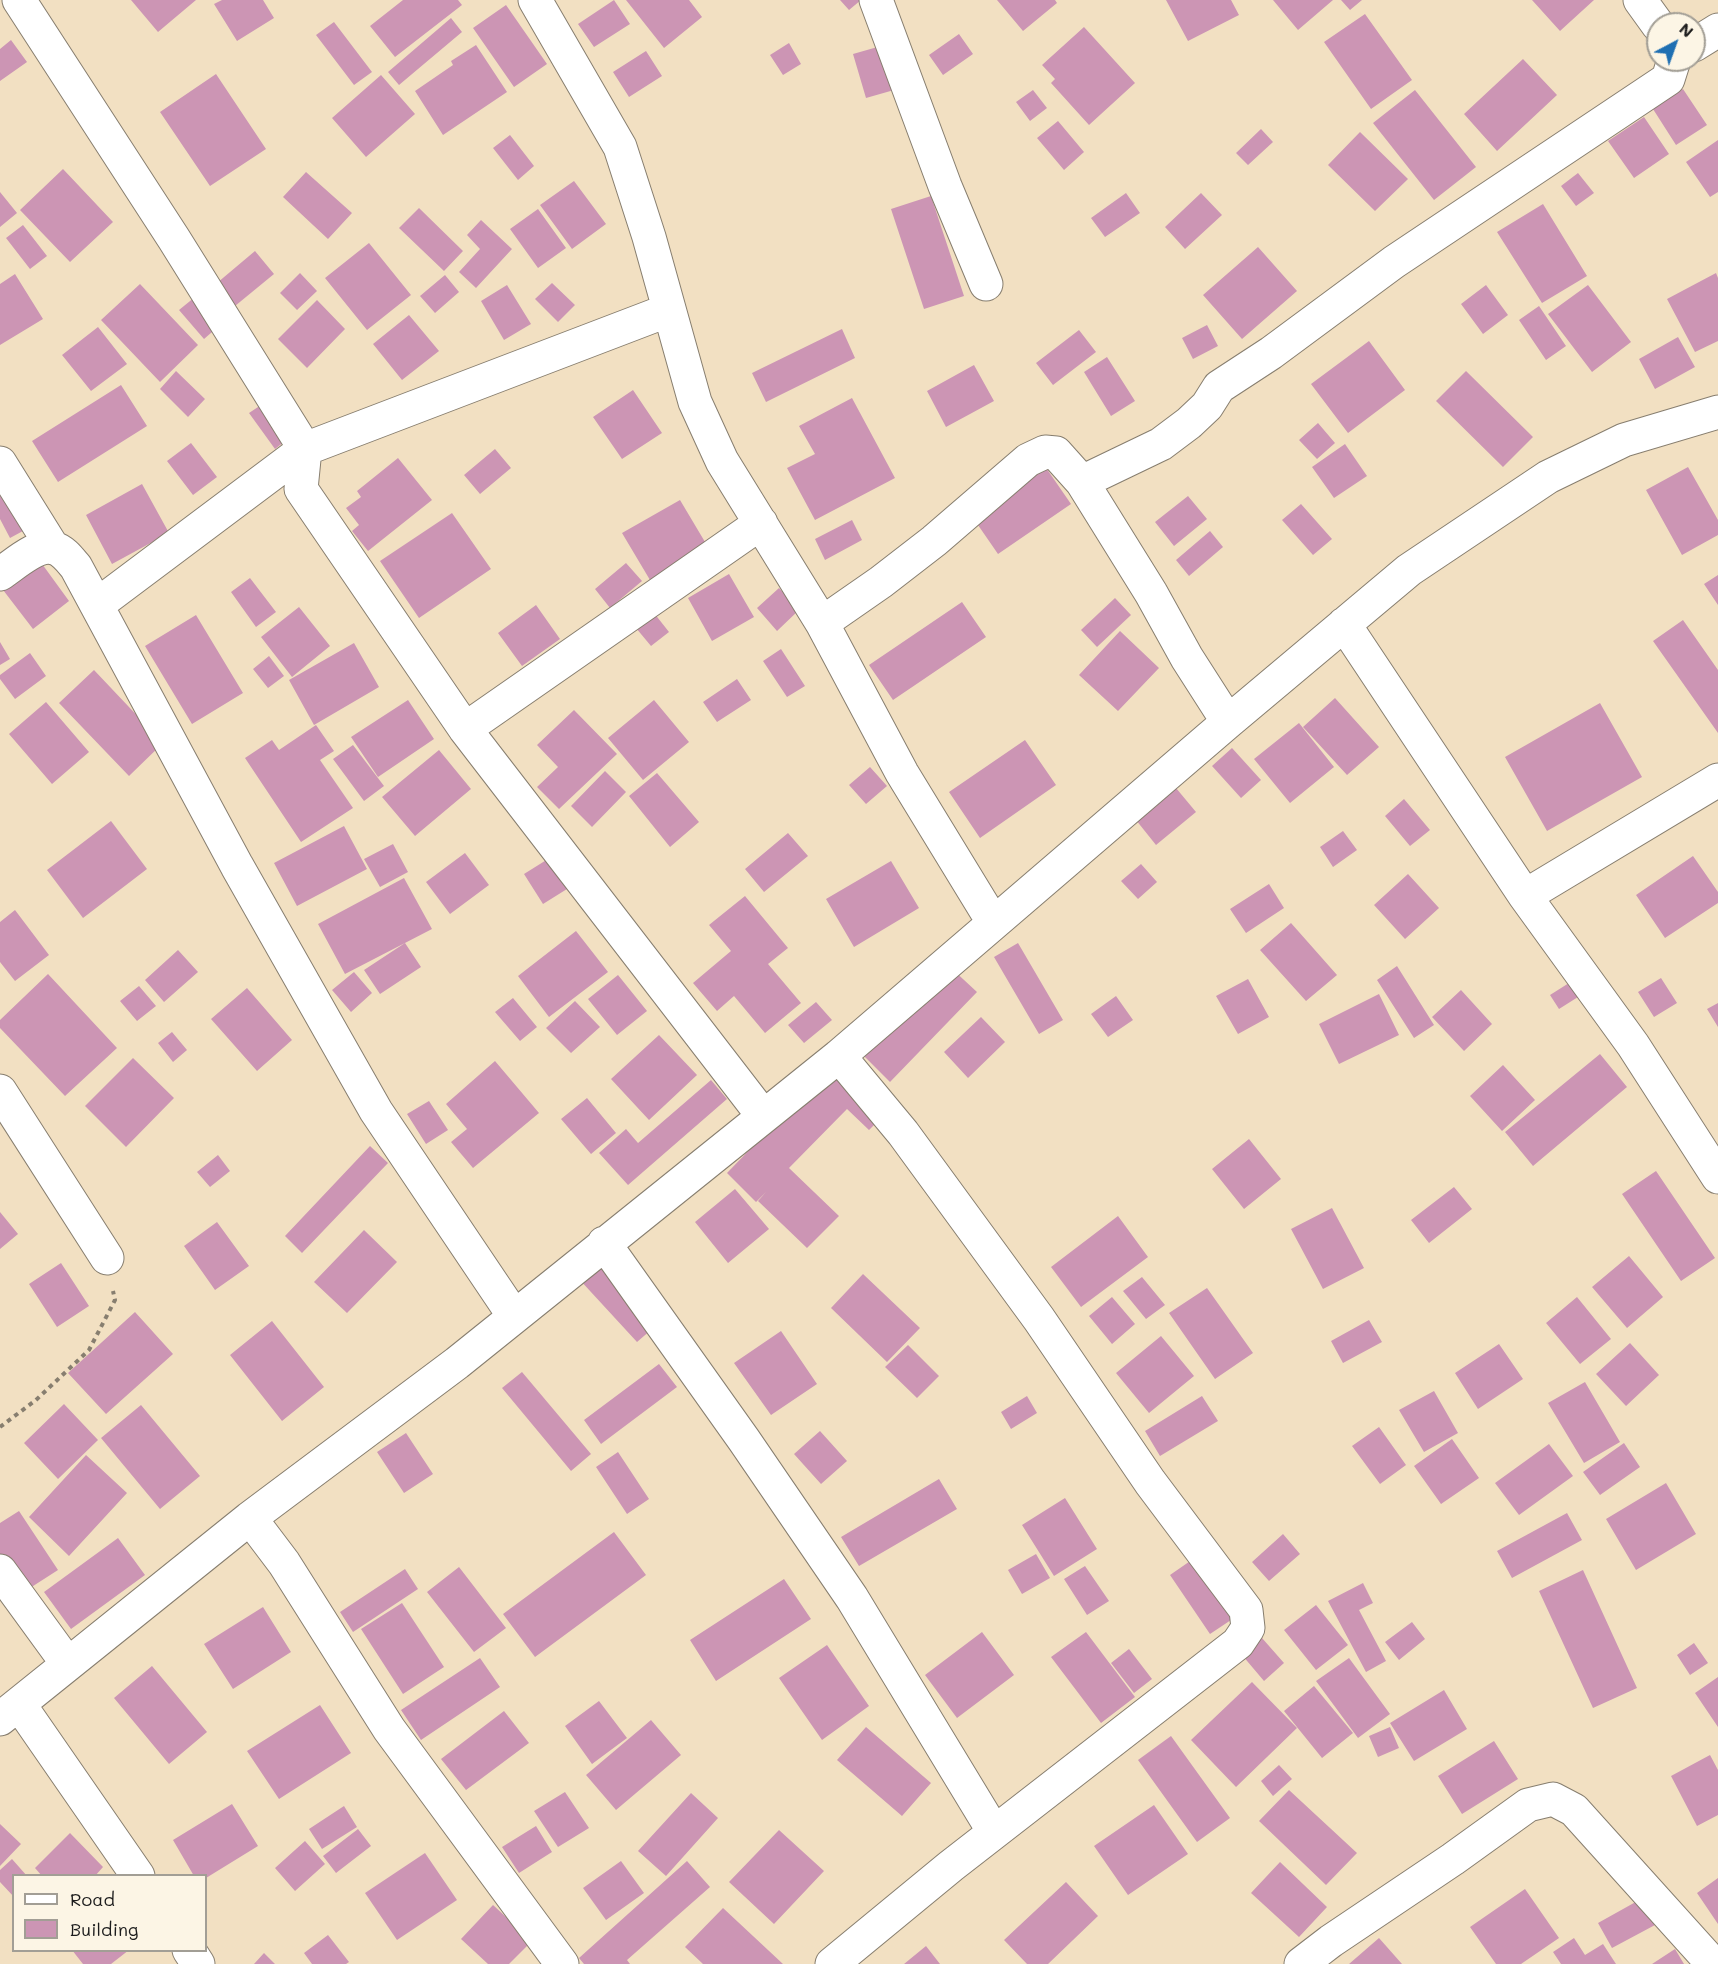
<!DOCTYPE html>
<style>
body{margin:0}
#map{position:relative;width:1718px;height:1964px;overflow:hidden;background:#f2e0c2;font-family:Mali,sans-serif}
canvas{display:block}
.legend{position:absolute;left:12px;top:1874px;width:195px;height:78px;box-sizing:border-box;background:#fcf5e5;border:2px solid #a29e95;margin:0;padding:8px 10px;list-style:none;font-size:18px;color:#1c1c1c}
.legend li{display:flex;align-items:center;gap:12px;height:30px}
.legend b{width:30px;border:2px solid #a29e95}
.north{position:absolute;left:1646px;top:12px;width:60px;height:60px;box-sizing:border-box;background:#fcf5e5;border:2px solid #a29e95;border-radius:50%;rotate:41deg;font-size:16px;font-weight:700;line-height:24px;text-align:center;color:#1c1c1c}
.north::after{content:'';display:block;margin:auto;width:21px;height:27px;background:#1f6fb2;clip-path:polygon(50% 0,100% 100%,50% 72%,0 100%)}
</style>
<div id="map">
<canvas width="1718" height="1964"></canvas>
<ul class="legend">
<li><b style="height:8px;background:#fff"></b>Road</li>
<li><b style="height:16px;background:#cc95b4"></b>Building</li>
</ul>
<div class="north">N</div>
</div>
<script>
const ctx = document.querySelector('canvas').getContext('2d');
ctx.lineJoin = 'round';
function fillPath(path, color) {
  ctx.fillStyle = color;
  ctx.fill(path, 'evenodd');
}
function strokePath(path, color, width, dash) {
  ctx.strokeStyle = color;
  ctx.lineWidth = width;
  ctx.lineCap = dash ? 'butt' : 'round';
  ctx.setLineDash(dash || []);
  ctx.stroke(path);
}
fillPath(new Path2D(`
 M131 0H196L158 32Z
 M222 0H263L274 18 237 41 214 4Z
 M403 0H458L462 5 395 57 370 26Z
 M614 0 630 24 594 47 578 24Z
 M626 0H689L702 17 664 48Z
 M840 0H861L849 10Z
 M997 0H1055L1057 3 1023 31Z
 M1166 0H1231L1239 15 1188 41Z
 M1273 0H1333L1298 30Z
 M1341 0H1362L1350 10Z
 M1532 0H1594L1560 31Z
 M506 5 547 64 514 87 473 28Z
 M1365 14 1412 80 1371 109 1324 42Z
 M451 18 462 32 399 85 388 72Z
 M334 22 372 72 354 85 316 35Z
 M1084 27 1135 83 1089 125 1051 83 1055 79 1042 65Z
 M959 34 973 54 943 75 929 55Z
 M11 40 27 62 0 81V49Z
 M789 43 801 64 783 75 770 55Z
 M476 45 507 92 443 135 415 91 453 65 451 61Z
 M881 46 894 90 866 98 853 54Z
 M646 51 662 76 629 97 613 72Z
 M1523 59 1557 95 1497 151 1464 114Z
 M216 74 266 149 210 186 160 112Z
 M381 75 415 114 366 157 332 118Z
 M1683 89 1707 125 1676 145 1653 109Z
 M1033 90 1047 108 1030 121 1016 102Z
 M1415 90 1476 167 1434 200 1373 123Z
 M1644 117 1669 154 1634 178 1608 141Z
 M1058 121 1084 152 1064 170 1037 138Z
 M1261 129 1273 142 1248 165 1236 153Z
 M1360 132 1408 179 1375 211 1328 165Z
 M510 135 534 166 518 180 493 148Z
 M1718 140V192L1710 197 1686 162Z
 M63 169 113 222 70 262 20 210Z
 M306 172 352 213 328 239 283 197Z
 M1578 173 1594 193 1576 206 1561 186Z
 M574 181 606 224 572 249 540 205Z
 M0 192 17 213 0 227Z
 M1126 193 1140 213 1105 237 1091 218Z
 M1201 193 1222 215 1185 249 1165 227Z
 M931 196 964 296 924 309 891 209Z
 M1543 204 1587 276 1542 303 1497 232Z
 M419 208 463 251 444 271 399 228Z
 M538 209 566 248 538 268 510 229Z
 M481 220 512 249 476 288 459 272 480 249 467 235Z
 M23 225 47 256 30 269 6 238Z
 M369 243 411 295 367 330 325 278Z
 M1258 247 1297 291 1242 339 1203 295Z
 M255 251 274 274 235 306 217 283Z
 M300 273 317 291 297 310 280 293Z
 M1716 273 1718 278V341L1695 352 1667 299Z
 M15 274 43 319 0 345V284Z
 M445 275 459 292 435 313 420 296Z
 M552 283 575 305 558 322 535 299Z
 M140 284 198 345 160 382 101 320Z
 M507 285 531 324 504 340 481 301Z
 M1486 285 1508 315 1483 334 1461 304Z
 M1588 285 1631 342 1592 372 1548 314Z
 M195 297 219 326 204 339 179 310Z
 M317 300 345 329 307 368 278 339Z
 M1539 306 1566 346 1546 360 1519 320Z
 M409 315 439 351 402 380 373 344Z
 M1207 325 1218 346 1193 359 1182 338Z
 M98 327 127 364 91 391 62 355Z
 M842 329 855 358 766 402 752 373Z
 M1079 330 1096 352 1053 385 1036 363Z
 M1678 337 1695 367 1655 389 1639 359Z
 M1369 341 1405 390 1348 433 1311 384Z
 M1107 357 1135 401 1111 416 1084 372Z
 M974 365 994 401 946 427 927 391Z
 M176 371 205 399 188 417 160 389Z
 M1466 371 1533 437 1503 467 1436 401Z
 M121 385 147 426 58 482 32 441Z
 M633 390 662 433 622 459 593 417Z
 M852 398 895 478 815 520 787 468 815 454 799 426Z
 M264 403 290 437 275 449 249 413Z
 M1318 423 1335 443 1317 459 1299 440Z
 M191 443 217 477 193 495 167 461Z
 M1345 444 1367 476 1334 498 1312 467Z
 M495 449 511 468 480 494 464 475Z
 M398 458 432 500 368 551 352 531 359 525 346 508 361 497 357 491Z
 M1042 462 1071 504 998 554 969 512Z
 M0 463 34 525 10 538 0 519Z
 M1688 467 1718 520V535L1682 555 1646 490Z
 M142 484 169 533 112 564 86 515Z
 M1188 496 1207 519 1174 546 1155 522Z
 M680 500 708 547 650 580 622 533Z
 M1301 504 1332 539 1313 555 1282 520Z
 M452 513 491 569 419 618 380 561Z
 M852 520 862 540 825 560 815 539Z
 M1210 531 1223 547 1189 576 1176 560Z
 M37 557 69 601 33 629 0 586Z
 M626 563 642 581 610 608 595 589Z
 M729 574 754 617 712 641 688 598Z
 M1718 575V605L1704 584Z
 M250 578 276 612 256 627 231 592Z
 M779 588 799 610 777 631 757 608Z
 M1115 598 1131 615 1097 647 1081 630Z
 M962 602 986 637 893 700 869 665Z
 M536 605 560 639 522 666 498 633Z
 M299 607 330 646 292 677 261 637Z
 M654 613 669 632 651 646 636 628Z
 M196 615 243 693 192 724 145 646Z
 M1683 620 1718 670V733L1653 641Z
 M1120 631 1159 668 1118 711 1079 675Z
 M0 642 10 659 0 665Z
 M354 643 379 687 314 725 289 680Z
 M781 649 805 686 787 697 763 661Z
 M30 653 46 676 15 699 0 679V675Z
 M269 656 284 676 268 688 253 669Z
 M94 670 163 743 129 776 59 703Z
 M737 679 751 700 717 722 703 702Z
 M1335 698 1379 747 1347 775 1303 727Z
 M408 700 434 739 378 777 351 737Z
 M654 700 689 742 643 780 608 738Z
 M46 702 89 752 52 784 9 734Z
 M1600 703 1642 777 1547 831 1505 757Z
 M574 710 617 754 559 809 537 787 558 767 537 745Z
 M1299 723 1334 767 1290 803 1254 759Z
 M316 725 334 751 320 760 353 808 301 842 245 758 272 740 279 750Z
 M1025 740 1056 785 980 838 949 792Z
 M353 745 384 786 364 801 333 759Z
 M1232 748 1261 780 1241 798 1212 766Z
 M439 750 471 789 415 836 382 797Z
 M870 767 887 786 866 804 849 785Z
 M605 771 626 792 592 827 571 806Z
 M657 773 699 822 670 847 629 796Z
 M1171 782 1196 812 1156 845 1132 815Z
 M1404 799 1430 830 1410 846 1385 816Z
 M111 821 147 869 83 918 47 870Z
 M344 826 367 869 297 906 274 863Z
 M1343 831 1357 850 1333 867 1320 847Z
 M788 833 808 856 764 892 745 869Z
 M393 844 408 872 380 887 364 859Z
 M465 853 489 885 450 914 426 882Z
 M556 854 575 884 543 904 524 874Z
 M1693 856 1718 892V903L1665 938 1636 895Z
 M891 861 919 908 854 947 826 899Z
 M1141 864 1157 882 1138 899 1121 881Z
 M1408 874 1439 908 1405 939 1374 905Z
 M404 878 432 929 345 974 318 924Z
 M1269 884 1284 908 1246 933 1230 909Z
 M745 896 788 948 768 964 801 1003 765 1033 734 996 717 1011 693 983 731 951 709 925Z
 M15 910 49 955 15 981 0 962V922Z
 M1291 923 1337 975 1306 1001 1260 950Z
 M576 931 608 972 549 1017 518 976Z
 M405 943 421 967 380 994 364 970Z
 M1018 943 1063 1020 1039 1034 994 957Z
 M178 950 198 972 164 1002 145 980Z
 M1397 966 1434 1025 1414 1038 1377 980Z
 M950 967 977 992 890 1082 864 1056Z
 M354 972 372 993 351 1012 332 990Z
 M48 974 117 1048 65 1096 0 1028V1020Z
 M618 975 647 1011 617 1035 588 999Z
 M1661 978 1677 1003 1654 1017 1638 992Z
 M1248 979 1269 1017 1238 1034 1216 996Z
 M1569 983 1578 997 1559 1009 1550 995Z
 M139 986 156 1006 137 1021 120 1001Z
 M247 988 292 1040 257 1071 211 1019Z
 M1461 990 1492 1024 1464 1051 1432 1017Z
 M1379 994 1399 1035 1339 1064 1319 1024Z
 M1116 996 1133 1020 1108 1037 1091 1014Z
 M513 998 537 1027 520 1041 495 1012Z
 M575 1001 600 1027 571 1053 546 1028Z
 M816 1002 832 1020 804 1043 788 1025Z
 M1718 1003V1027L1707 1009Z
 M981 1017 1005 1042 968 1078 944 1052Z
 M172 1032 187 1050 173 1062 158 1043Z
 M659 1035 697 1075 649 1120 611 1079Z
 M1600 1054 1627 1087 1533 1166 1505 1132Z
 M133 1058 174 1098 126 1147 85 1106Z
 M495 1061 539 1113 473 1168 451 1142 467 1129 446 1104Z
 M1503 1065 1535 1100 1502 1131 1470 1096Z
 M828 1069 880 1119 869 1130 847 1109 789 1168 839 1216 807 1248 758 1201 766 1192 756 1202 727 1173Z
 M711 1080 727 1099 628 1185 599 1153 626 1129 638 1143Z
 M587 1098 616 1133 591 1154 561 1119Z
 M429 1101 448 1130 426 1144 407 1114Z
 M1249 1139 1281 1179 1244 1209 1212 1169Z
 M370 1146 388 1163 302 1253 285 1236Z
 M218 1155 230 1171 210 1187 197 1172Z
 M1656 1171 1715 1258 1681 1281 1622 1194Z
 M1454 1187 1472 1209 1429 1243 1411 1220Z
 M735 1189 769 1229 728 1263 695 1222Z
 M1332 1208 1364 1268 1323 1289 1291 1229Z
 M0 1212 18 1234 0 1249Z
 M1118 1216 1148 1257 1081 1307 1051 1267Z
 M217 1222 249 1266 215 1290 184 1246Z
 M364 1230 397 1262 347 1313 314 1282Z
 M1629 1256 1663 1297 1627 1328 1592 1287Z
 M600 1259 659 1323 637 1342 579 1279Z
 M61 1263 89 1306 57 1327 29 1284Z
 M863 1274 920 1328 887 1362 831 1308Z
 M1142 1277 1165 1305 1146 1319 1123 1291Z
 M1207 1288 1253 1353 1215 1379 1169 1313Z
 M1112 1297 1135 1324 1112 1344 1089 1316Z
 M1577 1297 1611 1339 1580 1364 1546 1323Z
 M135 1312 173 1354 106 1414 68 1373Z
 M1369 1320 1382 1342 1343 1363 1331 1341Z
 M272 1321 324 1387 282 1421 230 1355Z
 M781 1331 817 1384 771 1415 734 1363Z
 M1161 1336 1194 1376 1149 1413 1116 1373Z
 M1630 1343 1659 1375 1626 1406 1596 1374Z
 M1499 1344 1523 1379 1478 1409 1455 1373Z
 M908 1345 939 1376 917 1398 885 1367Z
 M659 1364 677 1387 601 1444 584 1420Z
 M522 1372 591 1454 571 1471 502 1388Z
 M1585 1382 1620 1442 1584 1463 1548 1403Z
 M1434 1391 1458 1433 1424 1452 1399 1410Z
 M1027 1396 1037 1413 1011 1429 1001 1412Z
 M1202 1396 1218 1421 1160 1456 1145 1431Z
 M64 1404 98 1440 58 1479 24 1443Z
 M141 1405 200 1476 160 1509 101 1438Z
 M1379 1427 1406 1465 1380 1484 1352 1446Z
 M820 1431 847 1461 821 1484 794 1454Z
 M406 1433 433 1474 404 1493 377 1452Z
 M1452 1439 1479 1478 1441 1504 1414 1466Z
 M1624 1443 1640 1467 1600 1495 1583 1472Z
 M1549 1444 1573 1476 1519 1515 1495 1483Z
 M618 1452 649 1499 627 1514 596 1467Z
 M86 1455 127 1493 69 1556 29 1517Z
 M939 1479 957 1509 859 1566 841 1537Z
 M1666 1483 1696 1534 1636 1570 1606 1519Z
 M1065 1498 1097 1549 1054 1576 1022 1525Z
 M19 1511 58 1570 16 1597 0 1573V1523Z
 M1567 1513 1582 1540 1512 1578 1497 1551Z
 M614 1532 646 1575 535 1657 503 1614Z
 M1283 1534 1300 1554 1269 1581 1252 1562Z
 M118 1538 145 1575 71 1629 44 1592Z
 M1036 1554 1050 1578 1022 1594 1008 1570Z
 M1196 1557 1237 1616 1210 1634 1170 1575Z
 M1085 1566 1109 1601 1087 1615 1064 1579Z
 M459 1567 506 1628 474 1652 427 1592Z
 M405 1569 418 1589 353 1632 340 1612Z
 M1583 1570 1637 1688 1593 1708 1539 1591Z
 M784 1579 811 1619 716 1681 690 1640Z
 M1363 1583 1373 1603 1359 1610 1386 1661 1366 1672 1328 1601Z
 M402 1603 444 1667 403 1694 361 1629Z
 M1316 1605 1348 1645 1316 1670 1284 1630Z
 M263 1607 291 1652 233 1689 204 1644Z
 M1412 1622 1425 1639 1399 1660 1385 1642Z
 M982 1632 1014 1675 957 1718 925 1675Z
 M1086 1632 1135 1697 1101 1723 1051 1657Z
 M1262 1638 1284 1663 1264 1681 1242 1655Z
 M1694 1643 1708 1663 1690 1675 1677 1655Z
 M827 1645 869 1706 822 1740 779 1678Z
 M1129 1649 1152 1679 1134 1693 1111 1663Z
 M480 1658 500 1687 421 1740 401 1710Z
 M1349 1658 1390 1714 1358 1738 1316 1681Z
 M152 1666 207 1732 169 1764 114 1698Z
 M1718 1677V1727L1695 1693Z
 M1252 1682 1297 1728 1236 1787 1191 1740Z
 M1314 1686 1353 1733 1322 1758 1284 1711Z
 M1444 1690 1467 1729 1414 1761 1390 1723Z
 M599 1701 627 1738 592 1764 565 1726Z
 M320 1705 351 1753 279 1799 247 1751Z
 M504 1711 529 1743 466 1790 441 1759Z
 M651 1720 681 1755 616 1810 586 1775Z
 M866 1727 931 1783 902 1816 837 1760Z
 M1390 1727 1399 1748 1378 1757 1369 1736Z
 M1171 1736 1230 1818 1197 1842 1138 1760Z
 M1494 1741 1518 1779 1462 1814 1438 1776Z
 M1710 1755 1718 1770V1815L1697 1826 1671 1776Z
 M1279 1765 1292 1779 1273 1796 1261 1781Z
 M1289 1790 1357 1853 1326 1885 1259 1821Z
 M565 1792 589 1828 558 1847 534 1811Z
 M691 1793 718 1818 666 1876 638 1851Z
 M232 1804 258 1846 206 1878V1876H194L173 1840Z
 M1154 1805 1188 1854 1128 1895 1094 1846Z
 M344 1806 357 1827 322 1849 309 1829Z
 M0 1824 21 1844 0 1866Z
 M536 1826 552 1852 519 1873 502 1847Z
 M358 1829 371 1846 336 1873 323 1856Z
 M779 1830 824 1871 774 1924 729 1882Z
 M70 1833 103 1867 95 1876H42L35 1868Z
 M305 1841 325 1864 295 1891 275 1868Z
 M425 1853 457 1900 397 1940 365 1893Z
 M12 1859 27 1876H14V1897L0 1882V1870Z
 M621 1861 644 1893 606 1920 583 1888Z
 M687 1861 710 1887 627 1960 630 1964H584L579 1958Z
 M1280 1862 1327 1907 1299 1937 1251 1893Z
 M1718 1878V1924L1697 1893Z
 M1066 1882 1098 1916 1048 1964H1027L1004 1940Z
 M1525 1889 1559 1938 1521 1964H1496L1470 1927Z
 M1641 1899 1655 1925 1612 1948 1598 1923Z
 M493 1905 532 1941 509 1964H488L461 1939Z
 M723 1908 783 1964H703L685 1947Z
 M328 1935 349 1962 346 1964H312L304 1953Z
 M1379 1938 1402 1964H1349Z
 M1574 1938 1585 1955 1603 1944 1616 1964H1561L1553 1952Z
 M926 1946 940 1964H904Z
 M1675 1949 1684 1964H1652Z
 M72 1950H129L111 1964H83Z
 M264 1953 275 1964H254Z`), '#cc95b4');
const minor = new Path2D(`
 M19 0 174 239 305 449 97 605
 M535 0 620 147 649 237 695 402 722 461 822 623 902 773 993 922
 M876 0 945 186 986 284
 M1640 0 1658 25
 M1694 45 1718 30
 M669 310 305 449 301 489 465 729 754 1104
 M0 463 53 548
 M1082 482 1161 444 1189 423 1207 406 1219 387 1271 353 1394 262 1668 79 1674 60
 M0 574C14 565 37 543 54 548 64 551 70 560 76 567L237 866 376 1111 514 1316
 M822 623 881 582 934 541 1028 460 1045 452 1056 453 1082 482 1151 593 1187 658 1228 722
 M1344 624 1525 896 1633 1045 1718 1177
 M465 729 761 523
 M1525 896 1718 780
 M0 1091 107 1258
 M604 1243 744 1440 852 1598 994 1832
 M250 1518 284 1563 389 1729 562 1964
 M0 1571 67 1663
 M19 1704 138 1876
 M0 1719 250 1518 457 1363 839 1056 1228 722 1409 570 1548 477 1624 440 1718 412
 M189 1950 198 1964
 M832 1964 951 1866 1238 1643 1248 1628 1246 1610 1150 1482 1039 1319 903 1133 839 1056
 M1301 1964 1331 1941 1453 1859 1528 1805 1553 1799 1574 1810 1713 1964`);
strokePath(minor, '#877e6f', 35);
strokePath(new Path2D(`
 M0 1427 36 1400 89 1350 115 1300 113 1291`), '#877e6f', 4, [4.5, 4.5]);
strokePath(minor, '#fff', 33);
</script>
